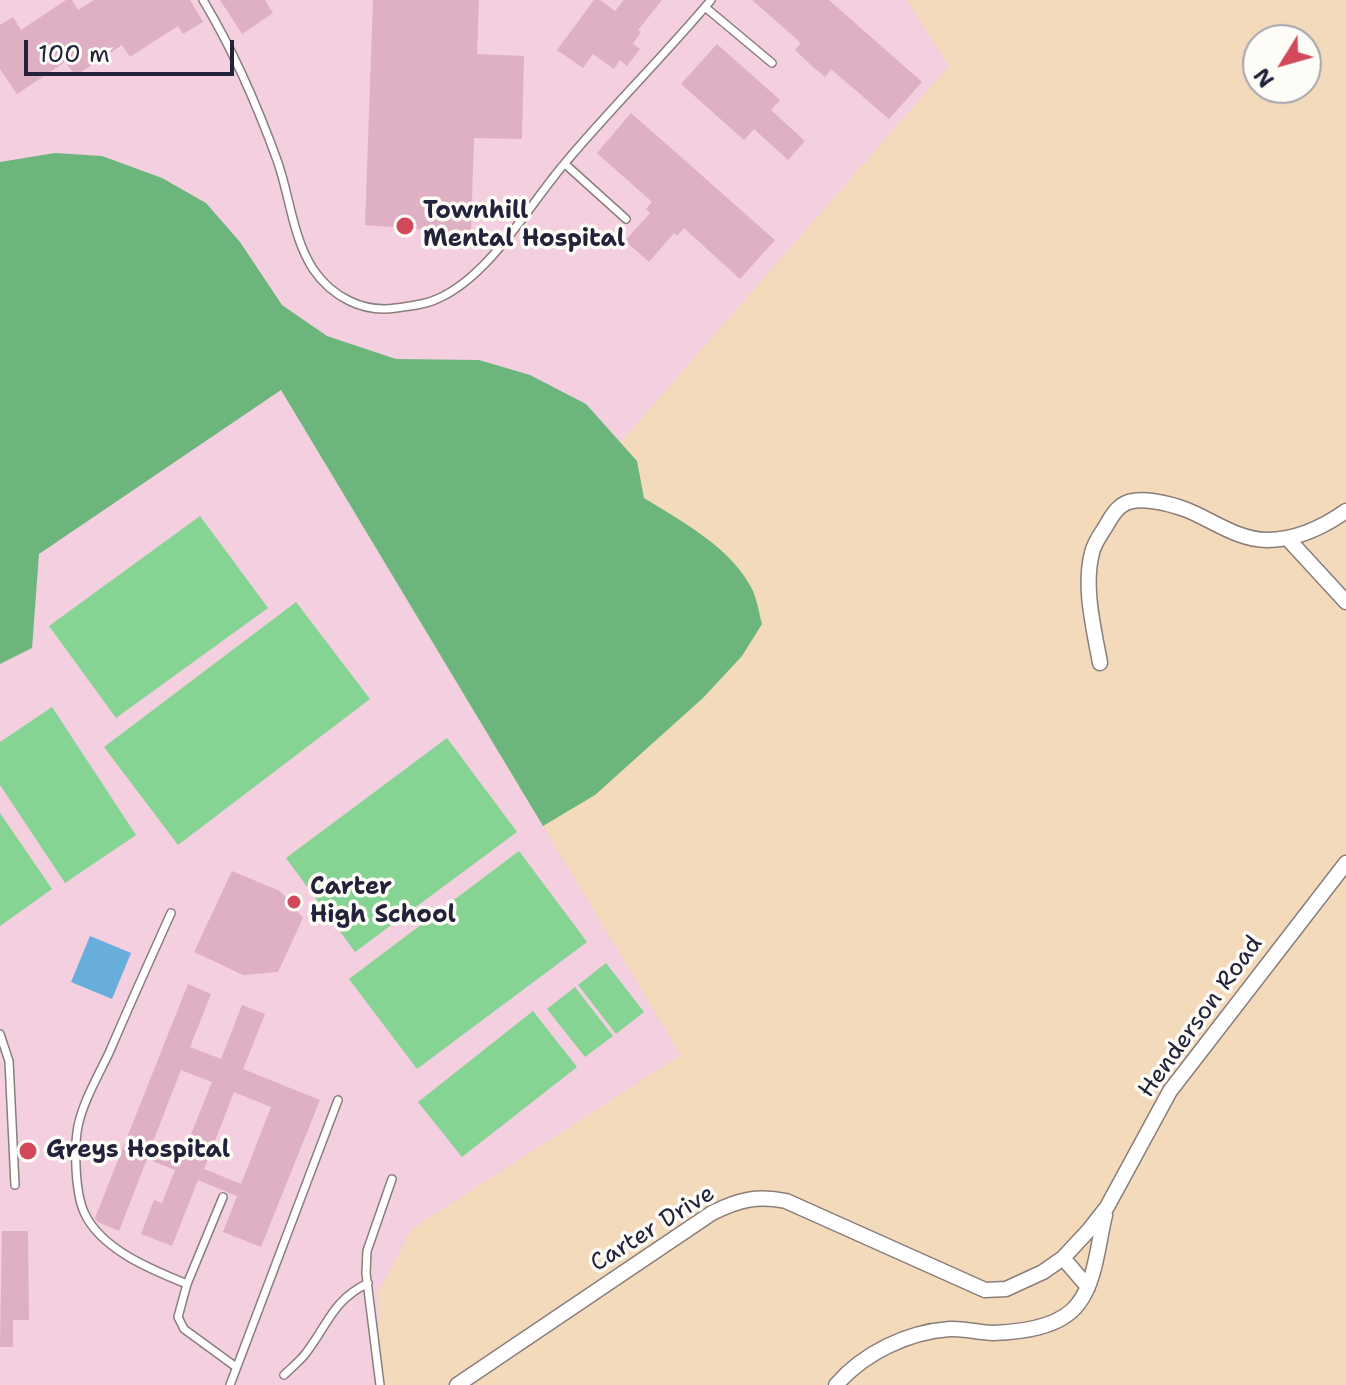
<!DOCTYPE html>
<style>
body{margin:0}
#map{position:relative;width:1346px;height:1385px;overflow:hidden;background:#f3dabb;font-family:"Shantell Sans",sans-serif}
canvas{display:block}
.north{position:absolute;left:1242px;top:24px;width:80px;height:80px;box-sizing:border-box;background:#fdfcf7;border:2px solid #a5a5ac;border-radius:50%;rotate:233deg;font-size:22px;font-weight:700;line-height:32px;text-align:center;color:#22223b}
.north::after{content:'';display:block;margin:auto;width:28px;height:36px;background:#d1495b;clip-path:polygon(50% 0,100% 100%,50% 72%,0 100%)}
.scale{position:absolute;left:24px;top:40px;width:210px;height:36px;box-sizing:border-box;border:4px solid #22223b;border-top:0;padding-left:10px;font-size:24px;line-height:28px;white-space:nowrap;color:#22223b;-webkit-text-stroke:6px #fdfcf7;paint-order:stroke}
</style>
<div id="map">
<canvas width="1346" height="1385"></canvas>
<div class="north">N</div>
<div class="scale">100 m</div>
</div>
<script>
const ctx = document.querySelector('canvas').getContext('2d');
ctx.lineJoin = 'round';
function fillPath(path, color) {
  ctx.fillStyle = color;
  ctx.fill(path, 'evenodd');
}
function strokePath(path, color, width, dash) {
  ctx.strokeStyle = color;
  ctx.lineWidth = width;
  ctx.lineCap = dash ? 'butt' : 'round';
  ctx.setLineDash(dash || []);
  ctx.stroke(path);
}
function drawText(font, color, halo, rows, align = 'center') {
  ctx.font = font + ' "Shantell Sans",sans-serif';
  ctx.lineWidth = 7;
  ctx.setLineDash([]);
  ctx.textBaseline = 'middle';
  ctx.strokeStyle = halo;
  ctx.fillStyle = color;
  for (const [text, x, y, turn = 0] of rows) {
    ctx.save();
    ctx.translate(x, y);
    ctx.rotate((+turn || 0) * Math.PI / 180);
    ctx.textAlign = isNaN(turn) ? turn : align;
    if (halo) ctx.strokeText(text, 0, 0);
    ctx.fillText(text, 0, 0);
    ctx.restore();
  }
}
fillPath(new Path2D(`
 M0 0H907L949 66 517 561 420 621 681 1055 412 1229 378 1293 382 1385H0Z`), '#f3cfdf');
fillPath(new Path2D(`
 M200 516 268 608 116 718 49 626Z
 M296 602 370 699 178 845 104 747Z
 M52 707 136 835 65 883 0 785V742Z
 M447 738 517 832 355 952 286 858Z
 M0 813 52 889 0 926Z
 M519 851 587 942 417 1069 349 979Z
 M606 963 644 1012 616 1034 578 985Z
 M575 987 613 1036 585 1057 547 1009Z
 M533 1011 577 1067 462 1157 418 1102Z`), '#85d494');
fillPath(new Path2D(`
 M55 153 102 156 162 178 206 203 240 242 282 305 327 336 396 359 479 360 530 375 586 404 637 461 644 498C681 521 730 547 751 587 757 598 759 613 762 624L742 656 703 698 595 795 543 826 281 390 39 554 32 648 0 664V162Z`), '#6cb67e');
fillPath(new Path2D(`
 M90 936 131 953 112 999 71 982Z`), '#67aedd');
fillPath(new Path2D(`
 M66 0H72L78 10 94 0H190L203 22 183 34 178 26 130 57 122 45 75 76 65 62 17 94 0 69V25L13 17 21 30Z
 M220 0H265L273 13 242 34Z
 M373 0H479L477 54 524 56 522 139 474 138 471 233 365 225Z
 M594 0H600L615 11 624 0H662L638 30 641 32 633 44 640 49 627 66 620 60 614 69 593 54 583 68 557 50Z
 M752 0H829L922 82 889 119 831 69 825 77 812 66 795 50 801 43Z
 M717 44 780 100 771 110 805 141 788 160 754 129 744 140 681 84Z
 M631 113 775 240 740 279 684 228 677 236 674 233 649 262 625 241 650 213 646 209 652 202 597 153Z
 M232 871 280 891 303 918 278 972 243 975 194 952Z
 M188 984 211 994 190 1047 221 1059 242 1005 265 1014 243 1069 320 1100 261 1247 223 1232 237 1196 198 1180 172 1246 141 1234 154 1200 162 1203 175 1170 147 1159 119 1231 98 1222 95 1218ZM181 1070 212 1082 181 1159 151 1147ZM234 1092 271 1107 241 1184 204 1169Z
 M2 1231H28L29 1320H13V1347H0Z`), '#dfb0c4');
const service = new Path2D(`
 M203 0C233 50 257 105 277 160 290 196 292 236 313 269 332 297 363 313 396 308 409 306 425 305 437 299 490 276 528 206 565 163 612 107 664 56 711 0
 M705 7 772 63
 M565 164 626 219
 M171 913C150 960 129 1006 109 1053 98 1076 83 1102 78 1126 74 1147 75 1192 84 1212 100 1249 152 1270 187 1284
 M0 1034 9 1061 15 1185
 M223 1197 187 1284 178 1317 184 1329 236 1367
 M284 1375C291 1368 300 1361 306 1353 329 1323 332 1301 368 1283
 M230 1385 338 1100
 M380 1385 366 1273 367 1251 392 1179`);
const minor = new Path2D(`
 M1288 539 1346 602
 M1100 663C1094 629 1083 587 1092 553 1094 543 1101 534 1106 526 1110 519 1114 511 1121 506 1136 494 1171 504 1187 510 1212 520 1238 540 1267 540 1296 540 1322 528 1346 511
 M1063 1258 1088 1287
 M457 1385 712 1213C738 1200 757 1195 786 1201L985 1290 1006 1289 1043 1272 1063 1258 1089 1230 1107 1207 1170 1091 1346 863
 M836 1385C864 1353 907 1332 950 1329 964 1328 979 1333 993 1333 1021 1332 1060 1328 1078 1304 1096 1281 1098 1243 1105 1215`);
strokePath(service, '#8a7e7b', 10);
strokePath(minor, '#8a7e7b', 17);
strokePath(service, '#fff', 7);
strokePath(minor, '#fff', 14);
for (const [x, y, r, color] of [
 [405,226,10,"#d1495b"],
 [294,902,8,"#d1495b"],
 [28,1151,10,"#d1495b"]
]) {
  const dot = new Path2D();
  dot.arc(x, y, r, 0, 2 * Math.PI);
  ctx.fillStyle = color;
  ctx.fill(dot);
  strokePath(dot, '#fdfcf7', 3);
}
drawText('bold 24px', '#22223b', '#fdfcf7', [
 ["Townhill",423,212],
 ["Mental Hospital",423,240],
 ["Carter",310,888],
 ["High School",310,916],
 ["Greys Hospital",46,1151]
], 'left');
drawText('24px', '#22223b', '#fdfcf7', [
 ["Henderson Road",1201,1017,-54],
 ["Carter Drive",653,1229,-32]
]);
</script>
